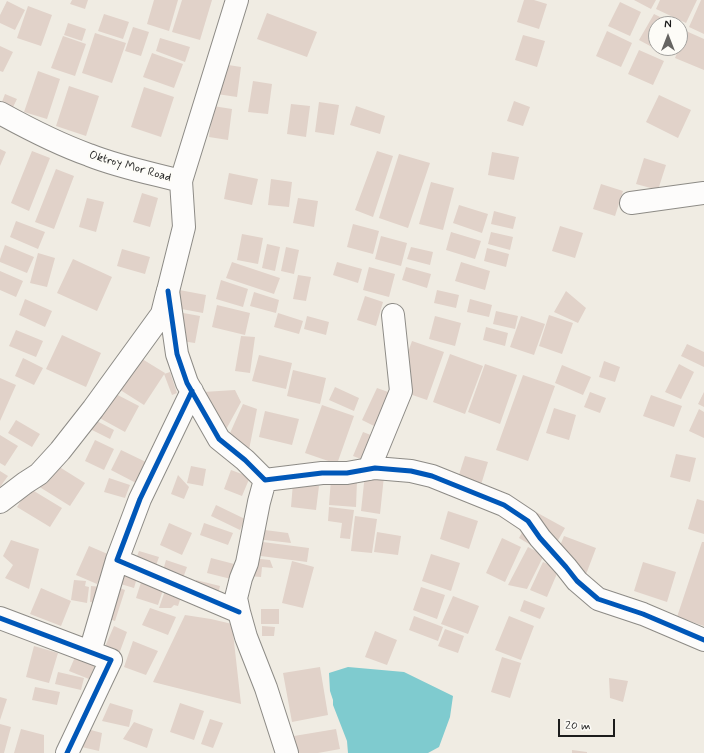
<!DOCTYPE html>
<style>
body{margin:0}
#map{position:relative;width:704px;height:753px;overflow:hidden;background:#f0ece3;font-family:Mynerve,sans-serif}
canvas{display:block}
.north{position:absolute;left:648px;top:16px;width:40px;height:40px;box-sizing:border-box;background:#fdfcf7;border:1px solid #a3a29f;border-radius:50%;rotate:0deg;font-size:11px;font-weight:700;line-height:16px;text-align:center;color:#1c1c1c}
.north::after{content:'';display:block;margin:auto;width:14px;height:18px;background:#666562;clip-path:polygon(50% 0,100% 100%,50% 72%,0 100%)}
.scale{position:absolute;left:558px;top:719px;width:57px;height:18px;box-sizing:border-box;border:2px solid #1c1c1c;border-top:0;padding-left:5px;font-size:12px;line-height:14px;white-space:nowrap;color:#1c1c1c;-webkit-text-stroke:3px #fdfcf7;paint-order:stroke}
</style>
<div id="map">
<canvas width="704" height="753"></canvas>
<div class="north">N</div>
<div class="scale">20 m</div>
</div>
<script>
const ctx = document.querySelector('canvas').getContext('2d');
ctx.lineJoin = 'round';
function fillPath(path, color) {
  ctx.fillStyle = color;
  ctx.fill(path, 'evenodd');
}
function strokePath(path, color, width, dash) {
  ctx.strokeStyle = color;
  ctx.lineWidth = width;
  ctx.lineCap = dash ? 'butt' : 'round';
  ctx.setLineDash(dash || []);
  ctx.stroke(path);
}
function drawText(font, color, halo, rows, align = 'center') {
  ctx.font = font + ' Mynerve,sans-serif';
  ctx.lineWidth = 4;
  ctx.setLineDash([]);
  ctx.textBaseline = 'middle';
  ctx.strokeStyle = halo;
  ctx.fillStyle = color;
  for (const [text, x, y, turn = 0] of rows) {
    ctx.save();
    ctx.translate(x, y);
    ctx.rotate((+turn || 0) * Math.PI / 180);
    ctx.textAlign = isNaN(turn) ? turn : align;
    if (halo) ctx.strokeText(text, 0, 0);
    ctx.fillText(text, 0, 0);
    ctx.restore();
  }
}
fillPath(new Path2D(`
 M348 667 404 672 453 696 450 717 439 747 428 753H348L347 741 333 705V700L330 691 329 673Z`), '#7fcbcf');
fillPath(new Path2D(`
 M72 0H88L85 9 70 4Z
 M154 0H178L169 31 147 24Z
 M182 0H212L200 40 172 32Z
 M524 0H534L547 4 539 29 517 22Z
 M634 0H656L651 9Z
 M660 0H697L686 23 656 9Z
 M701 0H704V34L689 27Z
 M7 1 25 10 15 30 0 23V15Z
 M620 2 641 12 630 36 608 26Z
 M28 6 52 15 41 46 17 38Z
 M267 13 317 32 307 57 257 39Z
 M104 14 129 22 123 39 98 31Z
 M654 14 674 24H656V48H668L665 54 639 40Z
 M68 23 86 29 82 41 64 35Z
 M133 27 149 32 141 56 125 51Z
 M607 31 632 43 621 67 596 56Z
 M686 31 704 39V70L675 58Z
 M95 33 126 43 112 83 82 73Z
 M523 35 545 41 537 67 515 60Z
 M63 36 86 44 75 76 51 68Z
 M160 38 190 47 185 62 156 51Z
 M0 46 13 52 3 72 0 71Z
 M639 50 664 61 653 85 628 74Z
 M152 53 183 64 174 88 143 77Z
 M222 64 241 67 237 97 217 94Z
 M38 71 60 79 47 119 24 112Z
 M253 81 272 84 268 114 248 112Z
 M69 86 99 96 86 136 56 126Z
 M144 87 174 97 161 137 131 127Z
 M5 94 17 99 10 113 0 107Z
 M659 95 691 110 678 138 646 122Z
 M514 101 530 107 523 126 507 121Z
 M319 102 339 105 334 135 315 132Z
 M291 104 310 106 306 137 287 134Z
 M213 106 232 109 228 140 209 137Z
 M356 106 385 116 380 134 350 125Z
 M0 149 6 152 0 166Z
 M32 151 50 158 29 211 11 203Z
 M377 151 393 156 373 217 355 210Z
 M492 152 519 157 514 180 488 175Z
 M399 154 430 163 408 228 379 218Z
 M644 158 666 165 658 190 636 184Z
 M56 169 74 176 54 229 35 222Z
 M229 173 258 179 252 205 224 199Z
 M271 179 292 182 289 207 268 205Z
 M431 182 454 188 443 230 419 224Z
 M601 184 623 191 615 216 593 209Z
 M142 193 158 198 150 227 133 222Z
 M87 198 104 202 96 232 79 227Z
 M298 198 318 201 314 227 293 223Z
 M459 205 488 214 482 233 453 223Z
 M494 211 516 217 513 229 491 224Z
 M16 221 45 232 38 249 10 237Z
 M353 224 379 231 373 254 347 247Z
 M560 226 583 233 575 258 552 251Z
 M451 232 481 241 475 259 446 250Z
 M491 232 513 237 510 250 488 244Z
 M242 234 263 238 258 264 237 260Z
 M381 236 407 243 401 266 375 259Z
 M267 244 280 247 275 271 262 268Z
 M5 245 34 257 27 273 0 262V259Z
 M286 247 299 250 294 274 281 271Z
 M411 247 433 252 430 265 407 259Z
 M487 248 509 254 506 267 484 261Z
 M122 249 150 257 145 274 117 266Z
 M38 253 55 258 47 287 30 283Z
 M73 259 112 277 97 311 57 293Z
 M232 262 280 278 274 294 226 278Z
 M337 262 362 269 358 283 333 275Z
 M461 262 490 271 485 290 455 281Z
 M369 267 395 274 389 297 363 290Z
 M406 267 431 274 427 288 402 280Z
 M0 271 23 281 16 297 0 290Z
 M298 275 311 277 306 301 293 299Z
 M221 280 248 289 243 307 216 299Z
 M174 289 206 295 203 313 171 307Z
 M437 290 459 295 456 308 434 303Z
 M566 291 586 308 578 323 554 312Z
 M254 292 279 300 276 313 250 306Z
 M365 296 383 302 376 326 357 320Z
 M25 299 52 311 45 327 19 315Z
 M470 299 492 305 489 317 467 312Z
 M217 305 250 313 245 335 212 327Z
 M172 311 200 316 195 343 167 339Z
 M496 311 518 316 515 329 493 324Z
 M278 313 303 321 299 334 274 327Z
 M549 315 573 323 562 354 539 346Z
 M307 316 329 322 326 335 304 329Z
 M435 316 461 323 455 346 429 339Z
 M521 316 545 324 534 355 510 347Z
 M486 327 508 333 505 346 483 340Z
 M16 330 43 341 36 357 9 346Z
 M62 335 101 353 86 387 46 369Z
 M241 336 255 337 250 373 235 371Z
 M412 341 444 352 427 400 395 389Z
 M687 344 704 352V367L681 356Z
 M134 354 165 373 144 405 114 386Z
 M450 354 483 366 465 414 433 402Z
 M259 355 292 363 286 389 252 381Z
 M23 358 43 368 34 385 15 376Z
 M604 361 620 367 615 382 599 377Z
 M485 364 517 375 500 424 468 412Z
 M679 364 694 372 681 399 665 392Z
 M562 365 591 377 583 395 555 383Z
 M293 370 326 378 320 404 287 396Z
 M170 372 177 393 172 395 164 374Z
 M523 375 555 386 528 461 496 450Z
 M0 378 16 385 0 421Z
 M335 387 359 398 354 411 329 400Z
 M377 388 391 393 376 427 362 420Z
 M108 390 139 406 125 432 94 415Z
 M235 390 241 402 223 435 203 392Z
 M590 392 606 398 600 413 584 407Z
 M704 392V407L698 404Z
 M651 395 682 406 674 427 643 416Z
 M243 404 257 409 248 455 226 442Z
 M322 405 354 416 337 464 305 453Z
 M554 408 576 415 569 440 546 433Z
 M699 409 704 412V438L689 431Z
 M265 411 299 419 292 445 259 437Z
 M91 418 114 430 110 439 86 427Z
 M16 420 40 434 32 447 8 433Z
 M363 432 376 437 366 461 353 456Z
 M0 435 18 446 5 466 0 463Z
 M95 440 114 449 104 470 85 461Z
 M121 450 148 463 138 484 111 470Z
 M676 454 696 458 690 482 670 477Z
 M465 456 488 462 480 488 457 481Z
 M53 463 85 483 70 506 38 486Z
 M191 466 206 469 203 486 187 483Z
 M231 470 250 477 242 496 224 489Z
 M0 471 8 476 0 487Z
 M365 474 384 476 380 514 361 511Z
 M178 475 189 487 184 499 171 494Z
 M109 478 130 485 125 498 104 492Z
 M331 479 357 480 356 507 329 505Z
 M293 483 319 486 316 510 291 507Z
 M29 488 62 508 50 527 17 507Z
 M697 499 704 501V534L688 529Z
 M216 505 245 519 240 530 211 516Z
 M329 507 354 510 350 539 340 538 342 523 328 521Z
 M448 511 478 521 469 549 440 539Z
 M534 511 565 528 549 556 519 538Z
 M355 516 377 519 372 553 351 551Z
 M169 523 192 533 182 555 160 545Z
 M204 523 233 533 228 545 200 535Z
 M257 529 288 533 291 543 256 539Z
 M377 532 401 536 398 555 374 552Z
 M564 536 596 548 585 577 552 565Z
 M502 538 521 547 505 582 486 573Z
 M11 540 39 549 29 589 5 578 13 565 3 556Z
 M255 541 309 548 307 562 253 555Z
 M702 542H704V626L677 617Z
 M89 546 110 555 97 584 76 575Z
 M528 547 544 555 527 589 508 585Z
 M139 551 159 557 154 571 134 564Z
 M431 554 460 563 451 591 422 581Z
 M211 558 238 565 235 580 207 573Z
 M251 558 270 560 273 568 262 567 261 577 248 576Z
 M166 560 187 567 182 581 162 574Z
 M292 561 314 567 303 608 282 603Z
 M543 562 559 569 547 597 530 590Z
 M643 562 676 572 667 602 634 591Z
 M119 565 139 571 134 588 114 582Z
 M143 576 165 584 158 605 136 598Z
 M74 580 86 581 85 586 89 587 87 603 71 600Z
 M196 580 220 586 215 606 191 600Z
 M167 585 183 591 178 606 174 605 171 608H159Z
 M91 586 102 587 101 603 90 602Z
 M115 586 125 590 115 621 104 617Z
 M421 587 445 595 437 619 413 610Z
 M41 588 71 601 61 626 30 614Z
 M453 596 479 606 468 634 441 624Z
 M524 600 545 608 540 619 520 611Z
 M150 608 176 617 168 635 142 625Z
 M261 609H279V624H261Z
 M185 615 211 619 232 624 241 704 153 682Z
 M414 616 443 627 438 641 409 630Z
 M509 616 534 626 521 660 495 650Z
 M114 626 127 632 119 654 104 649Z
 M262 626 275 627 274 636H262Z
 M445 629 464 636 458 653 438 646Z
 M375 631 397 640 387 665 365 657Z
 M133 641 158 651 146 675 124 667Z
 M34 646 58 653 49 683 26 677Z
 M75 657 95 665 89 679 69 671Z
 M502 657 521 663 510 698 491 692Z
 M320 667 328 715 292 722 283 673Z
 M58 672 84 678 81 690 55 684Z
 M609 678 628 681 623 702 610 698Z
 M35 687 60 692 57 705 32 700Z
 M0 697 7 699 0 720Z
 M110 703 133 710 129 727 102 721Z
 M180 703 204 711 194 740 170 732Z
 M210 719 223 723 213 748 201 744Z
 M134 722 153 729 147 748 123 739Z
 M0 724 11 727 4 753H0Z
 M80 727 102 733 99 751 73 745Z
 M21 729 44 735V753H14Z
 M336 729 340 749 318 753H297L294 736Z
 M572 750 587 752V753H572Z`), '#e1d2c9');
const minor = new Path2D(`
 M631 203 704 193
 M168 291 177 354 187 383 219 439 245 460 265 480 322 473H347L375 468 411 471 432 476 504 505 528 521 540 538 566 567 577 581 598 599 643 614 704 640
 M192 391 140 499 117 560 239 612
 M369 469 401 391 393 315
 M265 480 259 502 247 563 241 578 236 598 239 612 246 637 266 688 287 753
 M0 502 25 483 39 474 60 451 93 409 162 314 167 294
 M0 618 111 660 67 753
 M90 652 117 560`);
const tertiary = new Path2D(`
 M181 181 237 0`);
const secondary = new Path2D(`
 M0 113C29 129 58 144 89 155 119 167 150 173 181 181L184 227 168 291`);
strokePath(minor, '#8d8b86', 24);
strokePath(tertiary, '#8d8b86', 24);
strokePath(secondary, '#8d8b86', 24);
strokePath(minor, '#fdfcfb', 22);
strokePath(tertiary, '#fdfcfb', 22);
strokePath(secondary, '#fdfcfb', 22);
strokePath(new Path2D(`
 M168 291 177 354 187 383 219 439 245 460 265 480 322 473H347L375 468 411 471 432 476 504 505 528 521 540 538 566 567 577 581 598 599 643 614 704 640
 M192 391 140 499 117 560 239 612
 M0 618 111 660 67 753`), '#0057b8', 5);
drawText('12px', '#1c1c1c', '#fdfcf7', [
 ["Oktroy Mor Road",130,167,16]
]);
</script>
